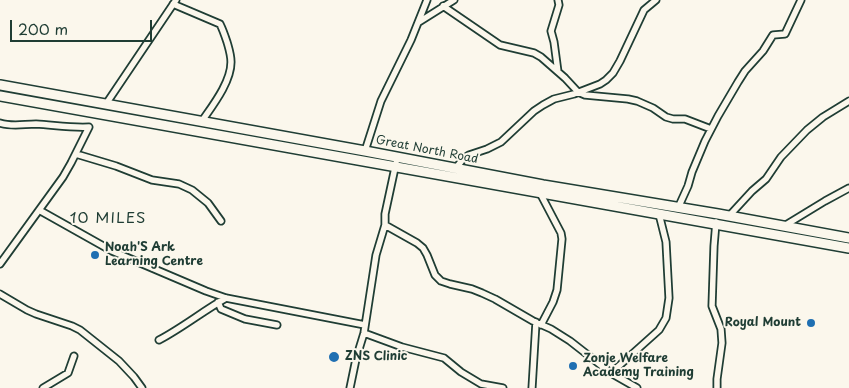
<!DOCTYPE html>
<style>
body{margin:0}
#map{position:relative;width:849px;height:388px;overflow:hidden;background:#fbf7ec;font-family:"Playpen Sans",sans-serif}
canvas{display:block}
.scale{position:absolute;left:10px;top:20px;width:142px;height:22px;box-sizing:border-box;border:2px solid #1f3d34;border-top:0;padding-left:6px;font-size:15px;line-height:18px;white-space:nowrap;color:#1f3d34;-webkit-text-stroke:4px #fbf7ec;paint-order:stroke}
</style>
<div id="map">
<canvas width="849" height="388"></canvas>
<div class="scale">200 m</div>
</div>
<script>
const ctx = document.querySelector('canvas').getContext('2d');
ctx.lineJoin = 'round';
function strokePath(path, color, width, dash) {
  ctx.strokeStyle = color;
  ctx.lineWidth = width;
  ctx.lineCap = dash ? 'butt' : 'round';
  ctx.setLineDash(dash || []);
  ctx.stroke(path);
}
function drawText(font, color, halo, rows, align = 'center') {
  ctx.font = font + ' "Playpen Sans",sans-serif';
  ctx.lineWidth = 4;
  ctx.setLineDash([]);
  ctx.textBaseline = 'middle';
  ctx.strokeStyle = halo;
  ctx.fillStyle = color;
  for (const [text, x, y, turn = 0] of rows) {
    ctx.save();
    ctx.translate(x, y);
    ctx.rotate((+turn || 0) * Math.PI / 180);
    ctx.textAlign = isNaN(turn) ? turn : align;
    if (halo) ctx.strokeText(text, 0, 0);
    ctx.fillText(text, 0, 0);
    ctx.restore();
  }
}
const minor = new Path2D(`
 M558 0 559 5 551 31 554 42 558 72
 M173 4 220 24C223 30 225 36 227 42 229 49 231 55 231 62 231 82 213 105 202 121
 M443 6 500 45 534 53 541 57 565 78 578 92 585 95 628 99 637 101 653 108 666 117 673 119H685L711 129
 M419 22 454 0
 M106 104 176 0
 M0 123C12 127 24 124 36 124 54 125 71 128 89 127L71 163 63 177 0 264
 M365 151 381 101 411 40 427 0
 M76 154 116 166 152 180 179 184 192 190 208 203 221 221
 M456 168 463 159 469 155 487 149 501 142 534 111 543 105 554 99 574 94 600 84 606 80 613 73 620 61 644 10 656 0
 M540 193 561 233 562 239 557 290 553 302 541 325
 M678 208 688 186 692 172 705 141 718 116 738 82 745 71 763 51 773 35 785 34 801 0
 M39 210 112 251 206 291 226 298 365 325
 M729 216 752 191 766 179 781 157 807 130 823 117 849 101
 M716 222 714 246 712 306 721 329 722 343 717 379V388
 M385 225 417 243 423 248 427 255 435 275 441 281 450 284 472 289 482 293 495 299 533 321 551 329 570 341 611 373 637 388
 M784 226 825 201 849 188
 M0 294 27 310 36 314 72 326 80 330 119 361 134 377 142 388
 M218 302 221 309 245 319 277 325
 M364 333 402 347 444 358 461 372 481 384 503 388
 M159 340C182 328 203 311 226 298
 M611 373 659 330 666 318 669 298 666 242 659 214
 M43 388 68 373 74 356
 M350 388 356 359 364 333 376 255 385 225V214L396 163
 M532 388 536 322`);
const highway = new Path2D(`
 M0 85 365 151 543 185 718 214 849 238
 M0 96 849 248`);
strokePath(minor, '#1f3d34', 9);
strokePath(highway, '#1f3d34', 12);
strokePath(minor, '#fbf7ec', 5.5);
strokePath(highway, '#fbf7ec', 9);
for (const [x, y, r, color] of [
 [95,255,5,"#1f6fb2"],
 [811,323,5,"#1f6fb2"],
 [334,357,6,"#1f6fb2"],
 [573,366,5,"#1f6fb2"]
]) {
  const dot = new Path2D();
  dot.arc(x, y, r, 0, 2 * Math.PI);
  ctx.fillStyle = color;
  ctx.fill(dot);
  strokePath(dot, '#fbf7ec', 2);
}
drawText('12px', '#1f3d34', '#fbf7ec', [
 ["Great North Road",427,150,11]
]);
drawText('bold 12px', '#1f3d34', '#fbf7ec', [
 ["Noah'S Ark",105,248],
 ["Learning Centre",105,262],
 ["Royal Mount",801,323,"right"],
 ["ZNS Clinic",345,357],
 ["Zonje Welfare",583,359],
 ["Academy Training",583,373]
], 'left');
ctx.letterSpacing = '1px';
drawText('15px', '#1f3d34', '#fbf7ec', [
 ["10 MILES",108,219]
]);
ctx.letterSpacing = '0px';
</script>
